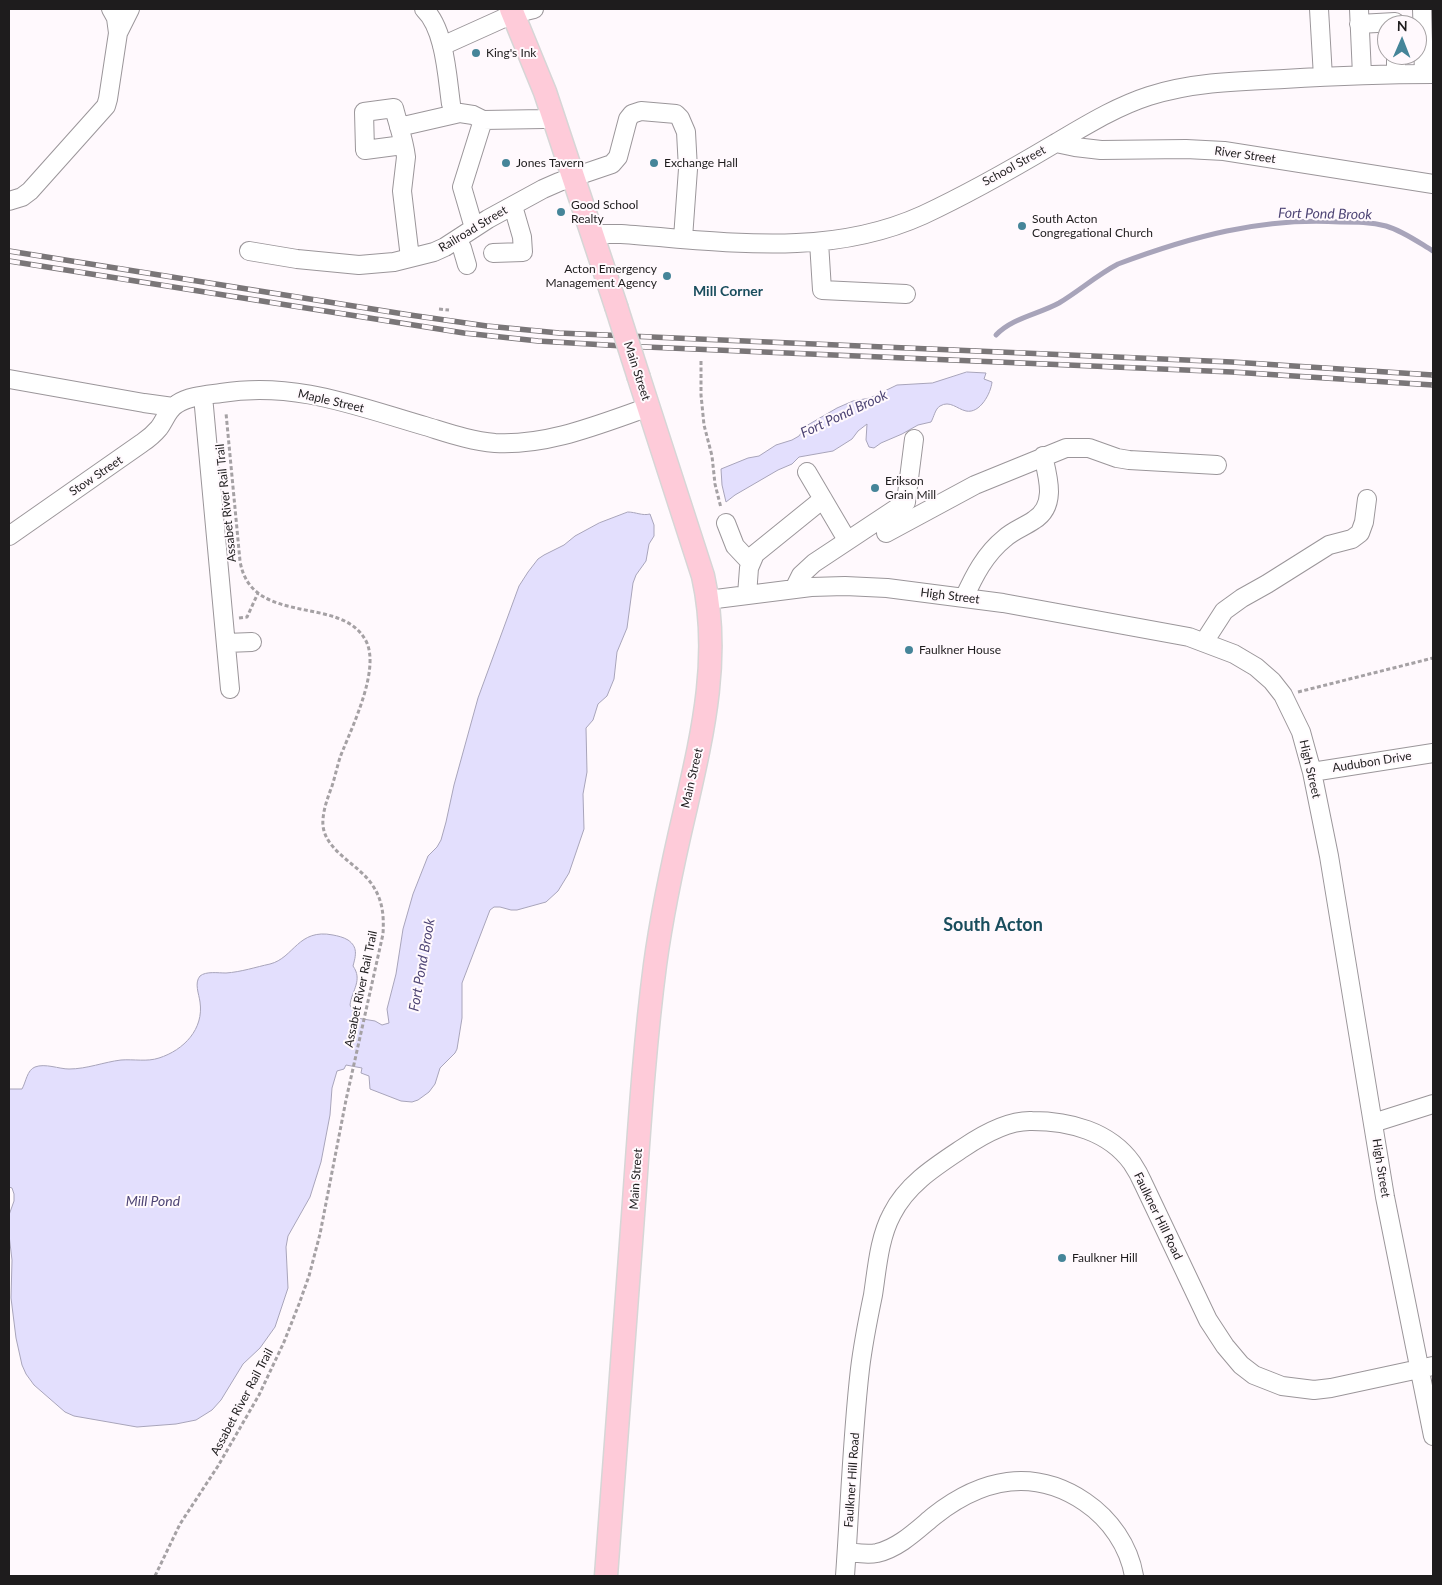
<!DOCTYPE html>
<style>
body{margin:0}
#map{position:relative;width:1442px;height:1585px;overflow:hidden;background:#fff9fd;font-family:Lato,sans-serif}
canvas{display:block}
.frame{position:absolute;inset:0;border:10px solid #1e1c1d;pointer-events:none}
.north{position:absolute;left:1377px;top:15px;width:50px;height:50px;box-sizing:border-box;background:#fff9fd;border:1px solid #a5a1a3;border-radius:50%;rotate:1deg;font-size:14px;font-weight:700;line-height:20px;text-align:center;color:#1e1c1d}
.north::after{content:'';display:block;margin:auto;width:18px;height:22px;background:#458599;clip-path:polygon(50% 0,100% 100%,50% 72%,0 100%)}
</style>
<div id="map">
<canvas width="1442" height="1585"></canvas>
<div class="frame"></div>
<div class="north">N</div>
</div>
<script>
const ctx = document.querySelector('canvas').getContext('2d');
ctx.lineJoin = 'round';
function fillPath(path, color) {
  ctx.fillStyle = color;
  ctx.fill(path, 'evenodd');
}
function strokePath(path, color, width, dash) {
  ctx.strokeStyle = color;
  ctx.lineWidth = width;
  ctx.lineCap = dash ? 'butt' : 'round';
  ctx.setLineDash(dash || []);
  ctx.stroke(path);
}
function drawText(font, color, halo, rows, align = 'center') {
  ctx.font = font + ' Lato,sans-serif';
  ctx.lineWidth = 4;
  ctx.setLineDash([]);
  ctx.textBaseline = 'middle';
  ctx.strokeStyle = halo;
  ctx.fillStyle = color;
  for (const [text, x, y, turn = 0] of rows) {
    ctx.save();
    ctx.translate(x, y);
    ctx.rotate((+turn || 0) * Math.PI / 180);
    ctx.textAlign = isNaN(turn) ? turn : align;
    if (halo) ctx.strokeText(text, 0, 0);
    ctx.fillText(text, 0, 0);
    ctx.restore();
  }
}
const water = new Path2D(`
 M967 372 986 373 984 379 992 382C991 393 980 414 966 411 957 409 950 400 940 406 935 409 934 417 931 422L918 425 902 434 881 443 874 448 869 447 866 440 867 424 858 431 852 439 833 451 799 457 792 464 778 470 735 495 726 502 722 485 721 469 748 458 759 456 776 445 792 440 799 436 806 426 837 408 853 401 870 398 897 385 932 383Z
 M628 512C636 512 642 516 650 514L654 525V536L649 544 646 561 636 575 633 583 627 628 617 652 614 679 607 696 598 704 593 720 586 728 587 772 583 794 584 829 569 873 558 891 546 902 517 910H511L500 907H494L490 910 462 983V1018L457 1049 455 1053 440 1068 435 1084 429 1092 418 1100 412 1102 401 1101 370 1089 369 1076 361 1073 362 1068 346 1065 344 1069 337 1071 332 1088 330 1115 321 1162 310 1197 288 1236 286 1247 288 1288 275 1327 260 1348 243 1364 221 1400 212 1410 196 1420 176 1424 137 1427 74 1416 65 1412 34 1385 26 1374 22 1365 16 1338 11 1298 12 1260 9 1235V1215L14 1201V1194L12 1188 9 1187V1089H22C26 1082 27 1070 35 1067 45 1063 59 1069 69 1069 87 1069 104 1062 121 1060 134 1059 147 1062 159 1058 184 1050 204 1029 200 1002 199 994 194 983 200 976 206 971 218 973 226 973 241 972 256 967 270 964 294 958 298 928 333 935 338 936 343 937 348 940 358 947 356 955 353 966 363 980 352 990 350 1005L357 1018 375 1021 382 1025 389 1023 387 1009 396 974 403 929 413 894 428 856 437 847 441 840 446 822 454 785 478 698 519 586 528 572 538 559 544 555 564 545 575 536 599 523Z`);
fillPath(water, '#e3dffd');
strokePath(water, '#a8a4ba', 1);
strokePath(new Path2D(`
 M996 335C1012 318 1039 314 1059 303 1079 291 1097 275 1118 264 1190 237 1262 217 1340 222 1356 222 1371 222 1386 226 1403 231 1418 242 1433 251`), '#a8a4ba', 5);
const minor = new Path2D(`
 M111 9 116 18 118 33
 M424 9C445 29 447 76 451 104
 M1319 9 1323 77
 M1359 9 1362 75
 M1422 9 1424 74
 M1359 24 1395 22
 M442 46 513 14 534 9
 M1396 55V74
 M399 127 460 113 473 115 483 120 544 119 554 117
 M1056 143 1075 147 1101 150 1186 149 1224 151 1433 184
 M403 145 365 150 364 112 394 108C398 124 404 140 406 157L402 191 410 258
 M9 201 22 197 30 191 106 106 108 99 118 33 130 9
 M474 228 462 187 483 120
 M593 234H621C723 241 826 259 923 215 968 194 1012 169 1054 144 1085 126 1115 107 1149 96 1193 82 1239 81 1284 79 1334 76 1384 74 1433 74
 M457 239 462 248 467 265
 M819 242 822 290 906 294
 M249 251 297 259 359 265 394 262 434 252 445 247 488 219 543 189 559 182 612 164 618 157 628 119 632 114 641 111 676 114 680 118 686 132 688 169 683 238
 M493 253 523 252 522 237 513 206
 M9 379 144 403 173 407
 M203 396 230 689
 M807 472 847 540
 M726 523 735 546 751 563
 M886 533 975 485 1066 448H1089L1117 458 1129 460 1217 465
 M9 536 142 443C148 439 154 434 159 428 165 420 168 409 177 404 189 396 207 395 221 393 294 381 356 406 425 426 448 433 470 441 495 443 548 446 600 424 649 407
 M794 589 801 575 814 563 906 502 914 439
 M747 595 749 568 755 554 823 499
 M964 598C974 576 985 554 1005 538 1014 530 1024 527 1034 520 1057 506 1048 477 1043 456
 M708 600 811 587 845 586 887 588 1003 603 1189 637 1234 654 1256 667 1272 681 1283 695 1301 732 1312 772 1329 856 1385 1197 1433 1436
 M1204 642 1224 611 1242 598 1267 584 1329 545 1352 539 1360 533 1364 522 1367 499
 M226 643 252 642
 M1312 772 1433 753
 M1373 1123 1433 1104
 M847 1552C857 1553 867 1555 877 1553 899 1548 917 1530 934 1516 981 1479 1033 1467 1085 1502 1110 1519 1129 1546 1134 1576
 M845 1576C850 1507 852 1438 860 1369 863 1344 868 1319 873 1295 877 1269 879 1238 892 1214 907 1184 936 1166 963 1148 982 1135 1008 1120 1032 1121 1069 1121 1109 1131 1132 1163 1136 1169 1140 1176 1143 1183L1208 1320 1225 1346 1241 1365 1254 1375 1282 1386 1314 1390 1331 1388 1433 1366`);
const major = new Path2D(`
 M511 9 545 92 616 306
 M606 1576C614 1465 623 1354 631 1243 638 1150 643 1057 655 965 662 913 673 862 685 811 703 732 721 656 703 576L639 378`);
strokePath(minor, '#9b969a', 20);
strokePath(major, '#d6d6d6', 25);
strokePath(new Path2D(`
 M439 309 449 310
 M701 361V395L704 425 712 456 715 484 721 508
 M239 618 247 617 258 593
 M1298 692 1433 658
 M155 1576 180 1524 218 1466 259 1395 284 1342 299 1304 309 1276 320 1234 346 1100 383 934C384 917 383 901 373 886 359 863 320 850 323 819 324 807 328 797 332 786 336 774 338 761 343 750 354 723 380 668 366 641 342 594 251 628 240 561L226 413`), '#a5a1a4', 3, [4, 2.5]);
strokePath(minor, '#fff', 18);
strokePath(major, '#fecbd9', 22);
const rail = new Path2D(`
 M9 251 410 315 487 326 559 333 1232 362 1433 375
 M9 261 464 333 538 341 623 346 1232 372 1433 385`);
strokePath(rail, '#7a7678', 5.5);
strokePath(rail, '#fff9fd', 4, [11]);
const majorBridge = new Path2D(`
 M616 306 639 378`);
strokePath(majorBridge, '#d6d6d6', 25, []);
strokePath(majorBridge, '#fecbd9', 22);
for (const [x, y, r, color] of [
 [476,53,5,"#458599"],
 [506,163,5,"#458599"],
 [654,163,5,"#458599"],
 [561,212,5,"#458599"],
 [1022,226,5,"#458599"],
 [667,276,5,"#458599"],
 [875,488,5,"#458599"],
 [909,650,5,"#458599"],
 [1062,1258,5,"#458599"]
]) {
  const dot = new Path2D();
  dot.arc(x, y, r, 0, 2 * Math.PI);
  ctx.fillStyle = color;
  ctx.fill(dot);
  strokePath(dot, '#fff9fd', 2);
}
drawText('12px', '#1e1c1d', '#fff9fd', [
 ["King's Ink",486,53],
 ["Jones Tavern",516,163],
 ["Exchange Hall",664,163],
 ["Good School",571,205],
 ["Realty",571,219],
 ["South Acton",1032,219],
 ["Congregational Church",1032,233],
 ["Acton Emergency",657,269,"right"],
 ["Management Agency",657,283,"right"],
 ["Erikson",885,481],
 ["Grain Mill",885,495],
 ["Faulkner House",919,650],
 ["Faulkner Hill",1072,1258]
], 'left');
drawText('12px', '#1e1c1d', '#fff9fd', [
 ["River Street",1245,155,8],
 ["School Street",1014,166,-29],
 ["Railroad Street",473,229,-31],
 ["Main Street",637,371,72],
 ["Maple Street",331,401,13],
 ["Stow Street",96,476,-34],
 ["Assabet River Rail Trail",226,503,-96],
 ["High Street",950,596,7],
 ["Audubon Drive",1372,762,-9],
 ["High Street",1310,769,77],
 ["Main Street",692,778,-77],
 ["Assabet River Rail Trail",361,989,-78],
 ["High Street",1381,1168,81],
 ["Main Street",636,1179,-86],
 ["Faulkner Hill Road",1158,1216,64],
 ["Assabet River Rail Trail",242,1402,-62],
 ["Faulkner Hill Road",852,1480,-86]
]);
drawText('italic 14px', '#4e4575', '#fff9fd', [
 ["Fort Pond Brook",1325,214,1],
 ["Fort Pond Brook",844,414,-25],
 ["Fort Pond Brook",422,965,-80],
 ["Mill Pond",153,1201]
]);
drawText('bold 14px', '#194d5d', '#fff9fd', [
 ["Mill Corner",728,291]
]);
drawText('bold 18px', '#194d5d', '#fff9fd', [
 ["South Acton",993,925]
]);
</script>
